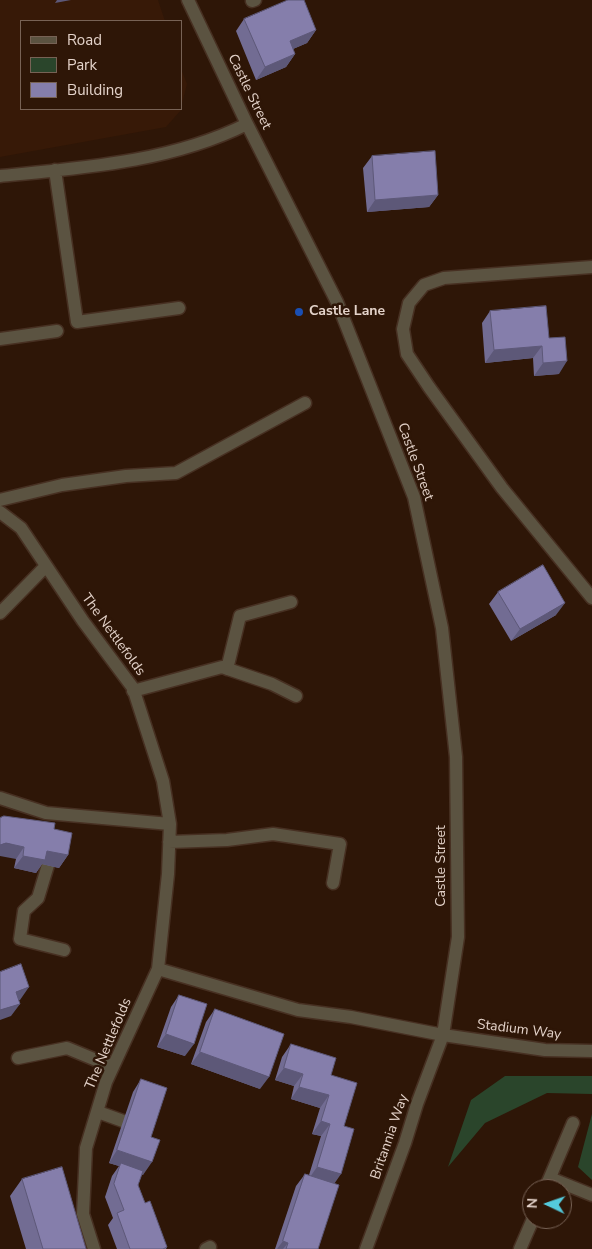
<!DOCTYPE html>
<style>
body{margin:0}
#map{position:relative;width:592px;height:1249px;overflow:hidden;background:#2e1607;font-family:"Nunito Sans",sans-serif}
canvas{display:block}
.legend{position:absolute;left:20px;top:20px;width:162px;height:90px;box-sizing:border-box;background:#2e1607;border:1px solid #776255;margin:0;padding:6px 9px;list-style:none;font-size:15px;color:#e4d3ca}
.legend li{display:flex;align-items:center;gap:10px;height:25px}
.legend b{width:25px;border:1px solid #776255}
.north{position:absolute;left:522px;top:1179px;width:50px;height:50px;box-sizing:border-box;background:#2e1607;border:1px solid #776255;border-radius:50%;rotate:273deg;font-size:14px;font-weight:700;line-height:20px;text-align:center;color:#e4d3ca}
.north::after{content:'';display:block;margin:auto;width:18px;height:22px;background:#54cadc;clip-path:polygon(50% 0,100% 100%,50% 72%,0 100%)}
</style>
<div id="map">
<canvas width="592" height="1249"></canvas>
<ul class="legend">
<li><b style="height:6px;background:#5b5341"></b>Road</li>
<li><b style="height:14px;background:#2a452b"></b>Park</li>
<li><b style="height:14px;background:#857eab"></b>Building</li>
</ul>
<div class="north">N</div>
</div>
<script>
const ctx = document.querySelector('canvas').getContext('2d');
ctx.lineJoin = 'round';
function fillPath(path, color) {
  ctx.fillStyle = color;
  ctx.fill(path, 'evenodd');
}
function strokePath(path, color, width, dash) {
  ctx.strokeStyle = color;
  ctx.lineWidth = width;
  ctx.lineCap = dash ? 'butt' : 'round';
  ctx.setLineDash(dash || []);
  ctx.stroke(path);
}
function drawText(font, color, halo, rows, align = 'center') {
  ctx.font = font + ' "Nunito Sans",sans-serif';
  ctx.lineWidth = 5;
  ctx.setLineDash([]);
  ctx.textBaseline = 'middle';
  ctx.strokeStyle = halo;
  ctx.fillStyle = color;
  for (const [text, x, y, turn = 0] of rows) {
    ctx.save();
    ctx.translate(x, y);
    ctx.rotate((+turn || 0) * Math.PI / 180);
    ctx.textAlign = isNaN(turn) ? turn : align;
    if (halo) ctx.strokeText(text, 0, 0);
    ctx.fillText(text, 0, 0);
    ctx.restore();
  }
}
fillPath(new Path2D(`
 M0 0H158L165 21H21V109L181 110 166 127 0 157Z
 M181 69 187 84 181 107Z`), '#371907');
fillPath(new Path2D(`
 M505 1076H592V1094L547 1093 485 1123 448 1167 471 1100Z
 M592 1114V1180L578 1167Z`), '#2a452b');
const minor = new Path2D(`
 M188 0 247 124 337 302 414 497 442 628 456 757 458 937 443 1035 417 1104 405 1143 366 1249
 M252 1 255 0
 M55 170 77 322 179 308
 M0 176C83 168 171 162 247 124
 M592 267 444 278 424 285 409 303 403 329 407 354 429 387 502 488 592 598
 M0 339 57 331
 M0 500 62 485 126 476 176 473 305 403
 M0 512 21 528 83 621 133 688 163 781 170 824 168 874 158 969 106 1082 86 1148 83 1214 94 1249
 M0 613 46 566
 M227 669 240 616 291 602
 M133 691 222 667 272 684 296 696
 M0 798 46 813 170 824
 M169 842 227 840 273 834 340 844 333 883
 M48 865 38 898 24 911 20 939 64 950
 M158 969 298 1010 351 1017 443 1035 545 1050 592 1051
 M18 1058 67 1048 113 1067
 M98 1112 123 1121
 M550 1178 592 1195
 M545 1189 573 1123
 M206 1249 210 1247
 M520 1249 533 1219`);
strokePath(minor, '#473022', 15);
strokePath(minor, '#5b5341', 12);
fillPath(new Path2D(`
 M244 19 316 30 307 43 293 49 295 54 286 67 256 80 236 31Z
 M372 156 438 195 429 207 367 212 363 168Z
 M490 311 549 338 559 374 534 376 533 358 485 363 482 323Z
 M498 592 556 615 511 641 489 604Z
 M4 816 54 829 68 855 59 868 42 864 36 873 14 868 16 859Z
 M179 995 185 1056 157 1047 171 1007Z
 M215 1009 260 1089 191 1064 206 1022Z
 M291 1044 331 1075 344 1126 334 1183 318 1249H275L296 1186 305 1174 309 1175 321 1136 312 1134 320 1108 291 1099 294 1086 275 1080 282 1057Z
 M141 1079 151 1137 143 1175 142 1174 138 1185 145 1203 167 1247 166 1249H117L108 1225 113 1218 105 1197 112 1176 119 1166 109 1163 133 1092Z
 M22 1179 86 1249H26L10 1196Z`), '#726c93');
fillPath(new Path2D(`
 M57 0H71L55 3Z
 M316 30 307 43 281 54 290 41Z
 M295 54 286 67 256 80 265 67Z
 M438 195 429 207 367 212 375 200Z
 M542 346 533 358 485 363 494 350Z
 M567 361 559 374 534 376 543 363Z
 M565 603 556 615 511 641 520 629Z
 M6 843 24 847 16 859 0 856V845Z
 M47 851 68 855 59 868 42 864 36 873 14 868 23 856Z
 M29 987 20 1000 7 1004 16 992Z
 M20 1004 11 1016 0 1020V1010Z
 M166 1034 194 1044 185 1056 157 1047Z
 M200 1052 269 1077 260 1089 191 1064Z
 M284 1068 303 1074 294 1086 275 1080Z
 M299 1087 329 1095 320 1108 291 1099Z
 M321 1121 330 1124 321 1136 312 1134Z
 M117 1150 152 1162 143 1175 120 1167 121 1163 119 1166 109 1163Z
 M317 1167 341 1174 332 1187 308 1180Z
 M283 1241 288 1243 283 1249H277Z`), '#5d5878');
const building = new Path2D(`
 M288 0H304L316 30 290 41 295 54 265 67 244 19Z
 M435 151 438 195 375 200 372 156Z
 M546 306 549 338 565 337 567 361 543 363 542 346 494 350 490 311Z
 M543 565 565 603 520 629 498 592Z
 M4 816 55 823 54 829 72 833 68 855 47 851 45 860 23 856 24 847 6 843 0 845V818Z
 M21 964 29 987 16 992 20 1004 0 1010V972Z
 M179 995 207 1004 194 1044 166 1034Z
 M215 1009 284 1034 269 1077 200 1052Z
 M291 1044 336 1058 331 1075 357 1083 344 1126 354 1129 341 1174 317 1167 330 1124 321 1121 329 1095 299 1087 303 1074 284 1068Z
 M141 1079 167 1088 151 1137 160 1140 152 1162 117 1150Z
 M121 1163 143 1171 138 1185 145 1203 150 1201 167 1247 163 1249H130L117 1213 124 1210 114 1184Z
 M62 1167 86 1249H43L22 1179Z
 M305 1174 339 1185 318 1249H286L288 1243 283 1241Z`);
fillPath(building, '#857eab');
strokePath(building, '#5d5878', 1);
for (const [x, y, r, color] of [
 [299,312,5,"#1a4fb4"]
]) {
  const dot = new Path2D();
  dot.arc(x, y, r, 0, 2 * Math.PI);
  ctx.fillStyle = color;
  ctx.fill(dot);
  strokePath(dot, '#2e1607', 2);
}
drawText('14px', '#e4d3ca', '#2e1607', [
 ["Castle Street",249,92,64],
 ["Castle Street",415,462,70],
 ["The Nettlefolds",113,635,54],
 ["Castle Street",442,866,-90],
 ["Stadium Way",519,1030,7],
 ["The Nettlefolds",109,1044,-67],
 ["Britannia Way",390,1137,-71]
]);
drawText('bold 14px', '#e4d3ca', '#2e1607', [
 ["Castle Lane",309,312]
], 'left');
</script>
